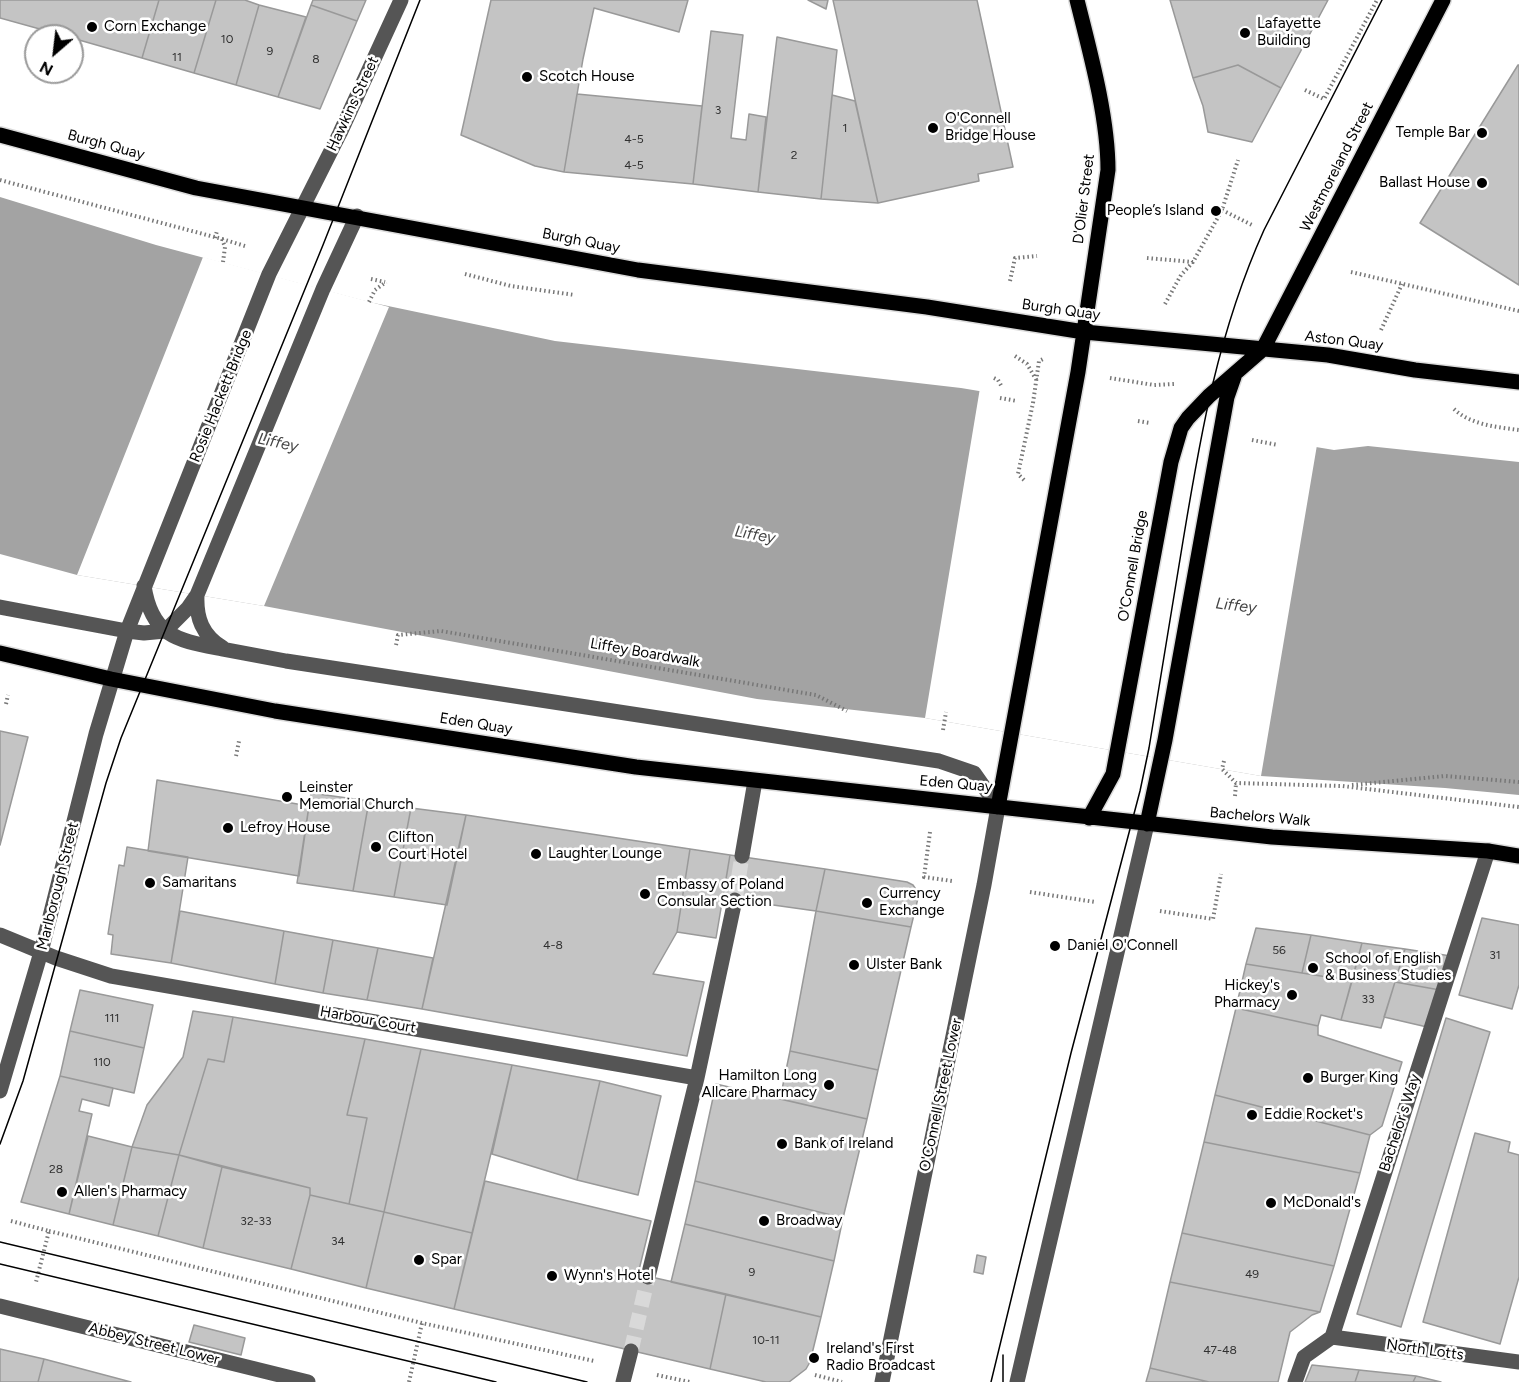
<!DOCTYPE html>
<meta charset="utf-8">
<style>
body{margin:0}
#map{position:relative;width:1519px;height:1382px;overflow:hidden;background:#fff;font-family:Figtree,sans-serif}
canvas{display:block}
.north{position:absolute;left:24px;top:24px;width:60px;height:60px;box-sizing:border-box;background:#fff;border:2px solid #999;border-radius:50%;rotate:208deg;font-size:16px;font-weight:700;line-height:24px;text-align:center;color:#000}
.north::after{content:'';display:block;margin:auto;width:21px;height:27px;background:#000;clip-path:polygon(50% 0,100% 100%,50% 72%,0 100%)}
</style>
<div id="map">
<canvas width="1519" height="1382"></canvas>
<div class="north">N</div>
</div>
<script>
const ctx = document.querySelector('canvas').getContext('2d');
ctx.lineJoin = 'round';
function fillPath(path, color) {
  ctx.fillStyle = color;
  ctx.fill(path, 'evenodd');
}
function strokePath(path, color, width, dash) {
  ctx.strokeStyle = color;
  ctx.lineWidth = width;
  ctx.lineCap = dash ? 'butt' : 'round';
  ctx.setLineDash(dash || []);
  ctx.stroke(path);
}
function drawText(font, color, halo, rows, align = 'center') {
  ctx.font = font + ' Figtree,sans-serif';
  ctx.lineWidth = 5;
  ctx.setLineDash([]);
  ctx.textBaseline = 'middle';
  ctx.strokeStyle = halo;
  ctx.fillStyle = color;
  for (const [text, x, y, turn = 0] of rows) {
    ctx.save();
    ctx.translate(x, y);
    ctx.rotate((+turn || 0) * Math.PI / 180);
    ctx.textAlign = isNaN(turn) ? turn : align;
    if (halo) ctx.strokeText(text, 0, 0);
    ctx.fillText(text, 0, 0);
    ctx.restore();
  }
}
fillPath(new Path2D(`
 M0 197 156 245 369 302 555 341 961 388 1334 450 1368 446 1519 462V795L1445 788 1261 776 925 718 757 699 264 606 77 575 0 554Z`), '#a3a3a3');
fillPath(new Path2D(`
 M203 257 389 307 264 606 77 575Z
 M980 388 1317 445 1261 776 925 718Z`), '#fff');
const building = new Path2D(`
 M0 0H159L142 58 72 38V36H65L0 18Z
 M159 0H216L194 73 142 58Z
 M216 0H245L259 5 236 85 194 73Z
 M313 0H366L357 21 311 5Z
 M491 0H688L679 32 594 8 583 59 564 172 535 166 461 135Z
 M808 0H828L826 9Z
 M833 0H977L1013 167 978 174 979 181 878 203Z
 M1170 0H1328L1281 88 1238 65 1193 78Z
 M259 5 306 17 278 97 236 85Z
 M311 5 357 21 320 109 278 97Z
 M711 31 743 35 731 138 746 140 749 114 766 117 758 192 693 184Z
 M777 37 837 50 821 199 758 192Z
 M1238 65 1281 88 1252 142 1208 132 1203 106 1193 78Z
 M1518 65H1519V285L1420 223Z
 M577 94 702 106 693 184 564 172Z
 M832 95 855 101 878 203 821 199Z
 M0 731 28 737 0 845Z
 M157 780 309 806 299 876 148 851Z
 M311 793 369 801 353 891 297 883Z
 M369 801 411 808 394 897 353 891Z
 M411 808 466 815 447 905 394 897Z
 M466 815 690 849 677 932 653 974 704 982 687 1056 422 1009Z
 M127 847 188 857 171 963 111 954 113 935 108 934 119 865 124 866Z
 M690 849 730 855 716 938 677 932Z
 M730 855 825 869 816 911 723 898Z
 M825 869 907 882 913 885 919 894 911 927 816 911Z
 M180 911 284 931 275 984 171 963Z
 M816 911 911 927 878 1070 790 1051Z
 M1482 918 1519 925V985L1512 1009 1459 995Z
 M1256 928 1311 935 1302 973 1246 964Z
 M284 931 333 940 323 993 275 984Z
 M1311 935 1362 943 1352 981 1302 973Z
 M333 940 378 948 367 1000 323 993Z
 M1362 943 1405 949 1381 1028 1341 1020Z
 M378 948 433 958 422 1009 367 1000Z
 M1405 949 1451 956 1440 990 1395 982Z
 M1246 964 1352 981 1341 1020 1321 1015 1318 1026 1236 1008Z
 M1395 982 1440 990 1427 1027 1384 1017Z
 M80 990 153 1005 144 1048 70 1031Z
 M1236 1008 1318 1026V1035L1402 1062 1382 1126 1370 1135 1215 1095Z
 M193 1011 233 1017 224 1062 208 1059 179 1155 132 1147 147 1105 183 1057Z
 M233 1017 365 1039 347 1115 367 1118 349 1204 310 1195V1188L179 1155 208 1059 224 1062Z
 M1446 1018 1490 1032 1401 1327 1357 1314Z
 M70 1031 144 1048 134 1093 60 1076Z
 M365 1039 421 1049 384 1212 349 1204 367 1118 347 1115Z
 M421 1049 512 1065 472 1233 384 1212Z
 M790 1051 878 1070 867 1119 780 1099Z
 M512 1065 600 1081 577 1180 492 1154Z
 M60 1076 113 1088 109 1106 82 1099 79 1111 92 1114 69 1214 21 1202Z
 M600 1081 661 1096 638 1195 577 1180Z
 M716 1084 867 1119 843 1218 695 1181Z
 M1215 1095 1370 1135 1360 1173 1204 1142Z
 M1475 1133 1510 1142 1508 1152 1519 1155V1277L1500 1344 1423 1322Z
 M88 1136 132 1147 113 1225 69 1214Z
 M1204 1142 1360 1173 1334 1266 1182 1233Z
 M132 1147 179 1155 158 1236 113 1225Z
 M179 1155 222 1167 203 1248 158 1236Z
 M222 1167 310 1188V1195L291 1269 203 1248Z
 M485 1181 651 1221 638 1274 726 1294 710 1369 454 1309Z
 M695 1181 843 1218 834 1261 685 1224Z
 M310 1195 384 1212 366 1288 291 1269Z
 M384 1212 472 1233 454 1309 366 1288Z
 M685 1224 834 1261 821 1317 671 1282Z
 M1182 1233 1334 1266 1320 1312 1170 1282Z
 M977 1255 986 1257 983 1274 974 1272Z
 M1170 1282 1320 1312 1312 1315 1290 1332 1278 1382H1209L1150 1368Z
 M726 1294 821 1317 810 1362 806 1369 789 1382H766L710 1369Z
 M194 1325 245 1338 241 1355 189 1342Z
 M0 1349 44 1359 38 1382H0Z
 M44 1359 82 1369 131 1382H38Z
 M1312 1365 1359 1370 1355 1382H1305Z
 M1150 1368 1209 1382H1146Z
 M1359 1370 1416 1376 1413 1382H1355Z
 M1416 1376 1441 1382H1413Z`);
fillPath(building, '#c4c4c4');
strokePath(building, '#999', 1.5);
strokePath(new Path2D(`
 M735 900 742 856
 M631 1351 648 1277`), '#d9d9d9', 15, [15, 8]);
const major = new Path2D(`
 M0 135 196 188 638 270 927 307 1084 332 1328 355 1415 370 1519 382
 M0 653 111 679 275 711 636 767 1272 837 1488 851 1519 856
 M998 807 1078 372 1108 170C1108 117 1090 52 1077 0
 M1089 818 1113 774 1171 462 1181 428 1188 418 1209 396 1263 349 1443 0
 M1147 824 1165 740 1227 397 1234 377`);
strokePath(major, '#dbdbdb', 18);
strokePath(new Path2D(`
 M1305 90 1324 99 1377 0
 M0 180 222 239 225 247 223 262
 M1222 210 1254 226
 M215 238 217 231
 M222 239 245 246
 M1147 258 1193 262
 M1351 272 1519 311
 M465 274 511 286 575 295
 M371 279 385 282
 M1010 281 1015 258 1037 256
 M369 302 375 290 386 282
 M1165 304 1181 275 1193 262 1222 210 1238 160
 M1381 330 1402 284
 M1015 356 1027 364 1037 381
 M994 378 998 380 1002 387
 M1110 378 1154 385 1174 384
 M1000 398 1017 401
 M1454 409C1471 425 1497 427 1519 430
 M1138 421 1150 423
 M1252 440 1278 445
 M1024 480 1018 474 1033 403 1039 361 1043 359
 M396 645 398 635 441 631 816 695 847 711
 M6 704 8 695
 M943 730 946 712
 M236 756 239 741
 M1224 761 1222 769 1236 783 1342 786 1519 807
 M1352 785 1445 776 1519 782
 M1235 796 1236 783
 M930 832 924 877 952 881
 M1030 892 1095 902
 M1160 911 1213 919 1221 874
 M11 1221 49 1231 36 1282
 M49 1231 422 1323 594 1361
 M657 1375 690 1382
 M815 1375 842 1382
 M409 1382 422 1323`), '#777', 4, [1.5, 3]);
strokePath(new Path2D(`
 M144 586C152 637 177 640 222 649 243 653 264 657 286 661L939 761 974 773 998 807 984 885 882 1382
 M197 595C196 618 202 635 223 648
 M0 607 127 631 144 633 165 631
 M165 631 188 608 197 595 323 289 357 216
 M742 856 755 781
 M0 935 56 958 111 976 697 1078
 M0 1091 41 952 96 734 127 631 269 274 340 133 401 0
 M648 1277 697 1078 735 900
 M0 1306 308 1382
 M1332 1337 1519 1362
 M623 1382 631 1351
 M1017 1382 1147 824
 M1295 1382 1304 1357 1332 1337 1488 851`), '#555', 15);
strokePath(major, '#000', 15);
strokePath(new Path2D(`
 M0 1144 23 1081 106 783 121 738 323 245 420 0
 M0 1242 587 1382
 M0 1264 496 1382
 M991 1382 1071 1053 1140 791 1149 748C1160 679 1172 610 1183 541 1201 432 1218 332 1264 230L1382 0
 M1003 1382V1355`), '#000', 1.5);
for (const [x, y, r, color] of [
 [92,27,6,"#000"],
 [1245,33,6,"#000"],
 [527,77,6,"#000"],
 [933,128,6,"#000"],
 [1482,133,6,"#000"],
 [1482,183,6,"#000"],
 [1216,211,6,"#000"],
 [287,797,6,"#000"],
 [228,828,6,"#000"],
 [376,847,6,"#000"],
 [536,854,6,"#000"],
 [150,883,6,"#000"],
 [645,894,6,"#000"],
 [867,903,6,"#000"],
 [1055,946,6,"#000"],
 [854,965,6,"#000"],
 [1313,968,6,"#000"],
 [1292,995,6,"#000"],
 [1308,1078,6,"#000"],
 [829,1085,6,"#000"],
 [1252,1115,6,"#000"],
 [782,1144,6,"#000"],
 [62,1192,6,"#000"],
 [1271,1203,6,"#000"],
 [764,1221,6,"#000"],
 [419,1260,6,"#000"],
 [552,1276,6,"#000"],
 [814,1358,6,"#000"]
]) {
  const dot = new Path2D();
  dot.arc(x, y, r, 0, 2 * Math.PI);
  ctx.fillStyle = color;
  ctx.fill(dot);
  strokePath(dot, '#fff', 2);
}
drawText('12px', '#313131', null, [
 ["10",227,39],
 ["9",270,51],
 ["11",177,57],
 ["8",316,59],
 ["3",718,110],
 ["1",845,128],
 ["4-5",634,139],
 ["2",794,155],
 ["4-5",634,165],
 ["4-8",553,945],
 ["56",1279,950],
 ["31",1495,955],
 ["33",1368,999],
 ["111",112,1018],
 ["110",102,1062],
 ["28",56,1169],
 ["32-33",256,1221],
 ["34",338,1241],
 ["9",752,1272],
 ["49",1252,1274],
 ["10-11",766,1340],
 ["47-48",1220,1350]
]);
drawText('15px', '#000', '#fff', [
 ["Lafayette",1257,24],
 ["Building",1257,41],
 ["Corn Exchange",104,27],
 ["Scotch House",539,77],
 ["O'Connell",945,119],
 ["Bridge House",945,136],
 ["Temple Bar",1470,133,"right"],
 ["Ballast House",1470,183,"right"],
 ["People’s Island",1204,211,"right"],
 ["Leinster",299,788],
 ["Memorial Church",299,805],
 ["Lefroy House",240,828],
 ["Clifton",388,838],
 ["Court Hotel",388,855],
 ["Laughter Lounge",548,854],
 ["Samaritans",162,883],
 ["Embassy of Poland",657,885],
 ["Consular Section",657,902],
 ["Currency",879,894],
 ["Exchange",879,911],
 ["Daniel O'Connell",1067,946],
 ["School of English",1325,959],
 ["& Business Studies",1325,976],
 ["Ulster Bank",866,965],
 ["Hickey's",1280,986,"right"],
 ["Pharmacy",1280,1003,"right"],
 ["Hamilton Long",817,1076,"right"],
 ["Allcare Pharmacy",817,1093,"right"],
 ["Burger King",1320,1078],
 ["Eddie Rocket's",1264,1115],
 ["Bank of Ireland",794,1144],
 ["Allen's Pharmacy",74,1192],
 ["McDonald's",1283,1203],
 ["Broadway",776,1221],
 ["Spar",431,1260],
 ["Wynn's Hotel",564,1276],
 ["Ireland's First",826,1349],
 ["Radio Broadcast",826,1366]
], 'left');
drawText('15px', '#000', '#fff', [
 ["Hawkins Street",353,104,-65],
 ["Burgh Quay",106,145,15],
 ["Westmoreland Street",1337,167,-63],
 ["D'Olier Street",1084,199,-83],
 ["Burgh Quay",581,241,11],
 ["Burgh Quay",1061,310,8],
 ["Aston Quay",1344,341,7],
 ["Rosie Hackett Bridge",221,396,-68],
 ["O'Connell Bridge",1133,566,-80],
 ["Liffey Boardwalk",645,653,10],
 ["Eden Quay",476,724,9],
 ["Eden Quay",956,784,5],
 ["Bachelors Walk",1260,817,5],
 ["Marlborough Street",58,886,-76],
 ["Harbour Court",368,1020,10],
 ["O'Connell Street Lower",941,1095,-78],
 ["Bachelor's Way",1400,1123,-72],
 ["Abbey Street Lower",154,1344,14],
 ["North Lotts",1425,1350,8]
]);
drawText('italic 16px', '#444', '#fff', [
 ["Liffey",278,443,12],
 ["Liffey",755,535,10],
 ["Liffey",1236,606,7]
]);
</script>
